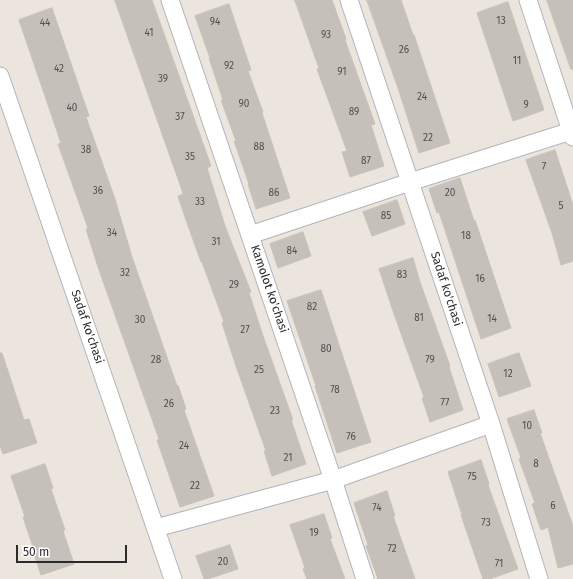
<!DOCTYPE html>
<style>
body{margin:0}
#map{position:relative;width:573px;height:579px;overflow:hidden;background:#ece5dd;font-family:"Fira Sans",sans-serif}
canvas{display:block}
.scale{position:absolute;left:16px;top:545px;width:111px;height:18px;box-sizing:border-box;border:2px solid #2b2b2b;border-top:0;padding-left:5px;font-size:12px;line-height:14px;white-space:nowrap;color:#2b2b2b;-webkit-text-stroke:3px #fff;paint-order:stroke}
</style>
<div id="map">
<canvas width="573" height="579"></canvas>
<div class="scale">50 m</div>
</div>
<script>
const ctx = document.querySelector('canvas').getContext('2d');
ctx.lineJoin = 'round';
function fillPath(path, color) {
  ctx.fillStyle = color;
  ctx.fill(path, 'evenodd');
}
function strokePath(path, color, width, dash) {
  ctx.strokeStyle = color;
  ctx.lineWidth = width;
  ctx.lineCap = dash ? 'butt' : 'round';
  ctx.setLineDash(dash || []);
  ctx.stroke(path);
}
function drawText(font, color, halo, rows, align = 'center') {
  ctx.font = font + ' "Fira Sans",sans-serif';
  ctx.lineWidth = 3;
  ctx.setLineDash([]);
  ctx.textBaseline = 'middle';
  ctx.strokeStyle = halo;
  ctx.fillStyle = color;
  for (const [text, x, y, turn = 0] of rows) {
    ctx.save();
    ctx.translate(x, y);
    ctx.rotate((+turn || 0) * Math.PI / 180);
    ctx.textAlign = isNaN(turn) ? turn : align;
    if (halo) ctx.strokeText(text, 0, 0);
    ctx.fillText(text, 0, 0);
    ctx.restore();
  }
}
const building = new Path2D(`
 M115 0H152L211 166 207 168 225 226 251 292 249 293 263 336 293 420H291L306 464 272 476 264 451H266L236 366 222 323 224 322 202 262H201L186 220 178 196 183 194Z
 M295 0H332L346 39 345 40 375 124 371 125 384 166 350 177 342 152 347 151 317 69H319Z
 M367 0H401L413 35H414L450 143 419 153 398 88Z
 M547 0H573V69H571Z
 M508 2 544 110 513 121 477 13Z
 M229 4 251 70 248 71 263 112 262 113 290 198 256 209 248 184H249L234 141H236L221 100H223L209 58H210L195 16Z
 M52 8 89 116 86 117 115 199 132 257 177 386 178 385 186 409 184 410 214 496 180 507 157 440 159 439 98 267 86 229 88 228 58 144 61 143 19 20Z
 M555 150 573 205V261L561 265 552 233 526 160Z
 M460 178 474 221 475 220 511 328 481 339 439 212 437 213 429 189Z
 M397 200 405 224 372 236 363 212Z
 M303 232 311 256 278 268 270 244Z
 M413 258 420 282 450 366 449 367 463 410 430 422 422 398 424 397 394 314 379 269Z
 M321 290 371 442 337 453 315 386H316L287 301Z
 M0 353H2L24 420 29 419 37 443 3 454 0 445Z
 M519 353 531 386 499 397 488 364Z
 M534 410 542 433H540L573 526V564L558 568 548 527 541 530 532 504 535 503 519 459 521 458 507 419Z
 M481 460 489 484 488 485 518 569 490 579H483L461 515H462L448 472Z
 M45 464 53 488 51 489 65 530 63 531 74 564 41 575 33 551 34 550 23 517H25L11 476Z
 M387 491 395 516H393L415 579H378L366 546 368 545 354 503Z
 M324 514 332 538 330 539 345 579H307L303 569 305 568 290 525Z
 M230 545 238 569 208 579H204L196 556Z`);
fillPath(building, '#c5c0b9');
strokePath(building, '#c7c1b7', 1);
const minor = new Path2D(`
 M170 0 333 480 365 579
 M349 0 491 424 539 579
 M528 0 573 137
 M0 76 173 579
 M250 235 410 182 571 131
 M156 528 333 480 491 424`);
strokePath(minor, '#b1b4be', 19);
strokePath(minor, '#fff', 17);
drawText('10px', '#52504e', null, [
 ["13",501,21],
 ["94",215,22],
 ["44",45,23],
 ["41",149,33],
 ["93",326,35],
 ["26",404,50],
 ["11",517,61],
 ["92",229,66],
 ["42",59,69],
 ["91",342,72],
 ["39",163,79],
 ["24",422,97],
 ["90",244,104],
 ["9",526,105],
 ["40",72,108],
 ["89",354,112],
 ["37",180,117],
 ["22",428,138],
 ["88",259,147],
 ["38",86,150],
 ["35",190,157],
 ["87",366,161],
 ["7",544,167],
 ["36",98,191],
 ["86",274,193],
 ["20",450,193],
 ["33",200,202],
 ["5",561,206],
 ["85",386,216],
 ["34",112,233],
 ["18",466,236],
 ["31",216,242],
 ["84",292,251],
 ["32",125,273],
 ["83",402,275],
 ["16",480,279],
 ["29",234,285],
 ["82",312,307],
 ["81",419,318],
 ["14",492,319],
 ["30",140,320],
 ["27",245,330],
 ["80",326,349],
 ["28",156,360],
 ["79",430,360],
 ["25",259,370],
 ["12",508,374],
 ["78",335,390],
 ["77",445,403],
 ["26",169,404],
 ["23",275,411],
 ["10",527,426],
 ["76",351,437],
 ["24",184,446],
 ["21",288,458],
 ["8",536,464],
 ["75",472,477],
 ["22",195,486],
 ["6",553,506],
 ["74",377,508],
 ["73",486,523],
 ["19",314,533],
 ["72",392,549],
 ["20",223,562],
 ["71",499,564]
]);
drawText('12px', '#2b2b2b', '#fff', [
 ["Kamolot ko'chasi",269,289,71],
 ["Sadaf ko'chasi",446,289,72],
 ["Sadaf ko'chasi",87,327,71]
]);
</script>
